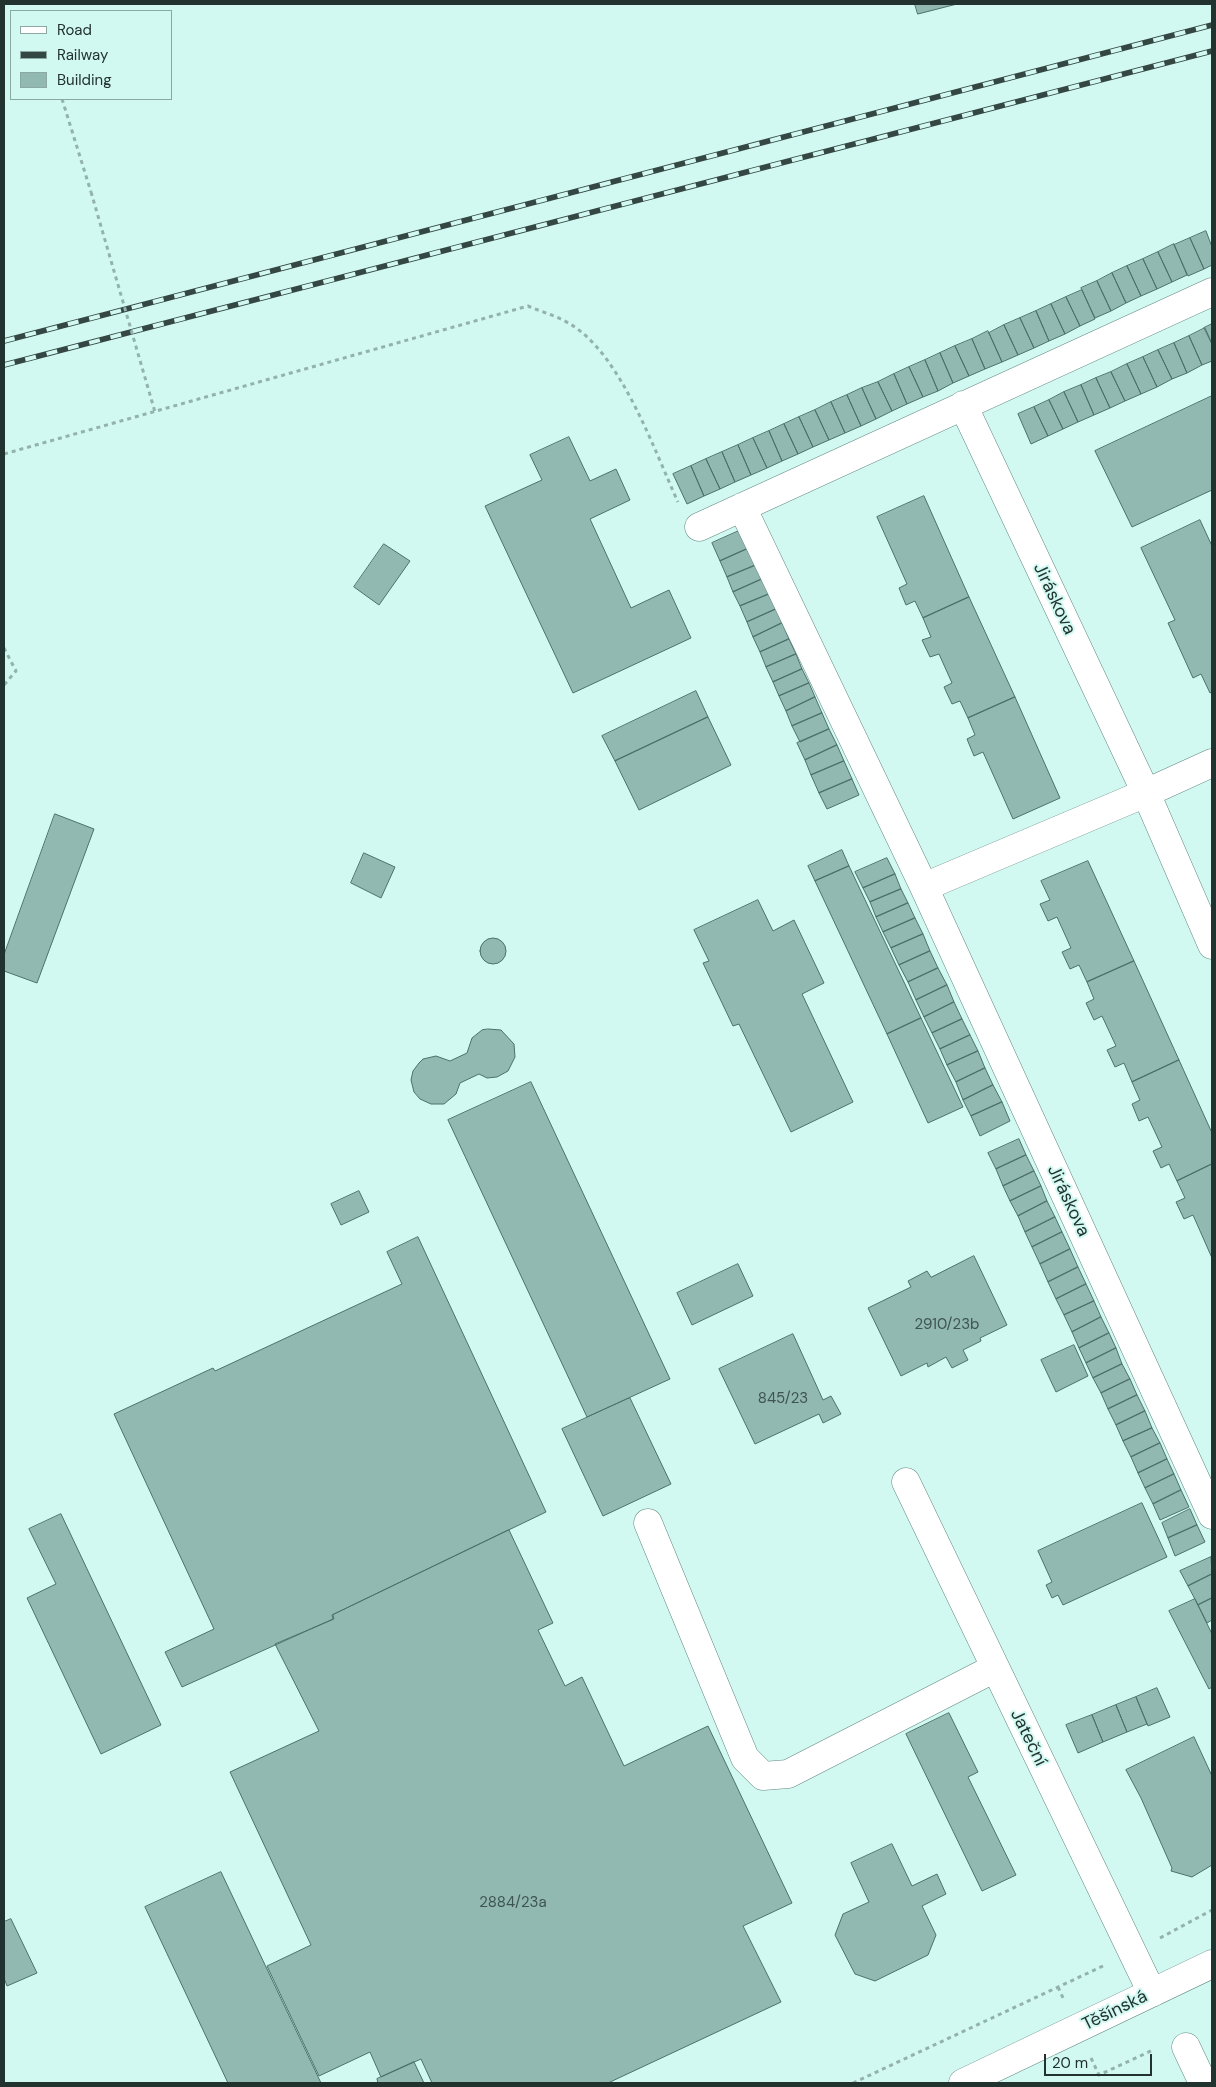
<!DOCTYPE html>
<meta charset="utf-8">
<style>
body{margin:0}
#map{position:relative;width:1216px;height:2087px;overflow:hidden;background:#d1f9f1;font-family:"DM Sans",sans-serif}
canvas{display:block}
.frame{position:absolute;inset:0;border:5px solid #22322f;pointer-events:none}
.legend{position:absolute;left:10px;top:10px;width:162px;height:90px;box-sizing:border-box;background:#d1f9f1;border:1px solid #8ba9a3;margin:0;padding:6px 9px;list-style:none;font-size:15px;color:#22322f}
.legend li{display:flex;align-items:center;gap:10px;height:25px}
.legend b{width:25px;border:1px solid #8ba9a3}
.scale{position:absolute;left:1044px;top:2054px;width:108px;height:22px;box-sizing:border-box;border:2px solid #22322f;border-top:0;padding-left:6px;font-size:15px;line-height:18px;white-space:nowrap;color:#22322f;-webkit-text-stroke:4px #d1f9f1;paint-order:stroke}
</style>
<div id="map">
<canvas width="1216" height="2087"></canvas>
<div class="frame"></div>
<ul class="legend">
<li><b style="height:6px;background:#fff"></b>Road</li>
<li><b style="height:6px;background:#344743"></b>Railway</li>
<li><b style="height:14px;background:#92b9b1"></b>Building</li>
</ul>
<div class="scale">20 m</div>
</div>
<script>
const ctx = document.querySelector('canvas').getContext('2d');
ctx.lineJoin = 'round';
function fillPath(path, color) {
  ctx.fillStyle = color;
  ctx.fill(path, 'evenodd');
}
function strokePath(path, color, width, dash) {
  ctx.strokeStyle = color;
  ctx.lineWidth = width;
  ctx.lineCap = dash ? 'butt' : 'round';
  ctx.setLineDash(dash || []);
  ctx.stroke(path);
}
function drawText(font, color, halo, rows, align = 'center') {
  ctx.font = font + ' "DM Sans",sans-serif';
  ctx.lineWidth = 4;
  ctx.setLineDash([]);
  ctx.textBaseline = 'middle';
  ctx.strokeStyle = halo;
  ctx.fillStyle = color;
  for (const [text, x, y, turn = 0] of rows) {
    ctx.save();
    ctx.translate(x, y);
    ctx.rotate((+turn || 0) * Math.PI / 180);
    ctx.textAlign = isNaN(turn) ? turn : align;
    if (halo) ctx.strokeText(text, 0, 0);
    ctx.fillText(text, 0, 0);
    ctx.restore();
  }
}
const building = new Path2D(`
 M915 4H957L918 14Z
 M1206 231 1212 247V265L1204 269 1190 238Z
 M1190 238 1204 269 1188 276 1174 245Z
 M1174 244 1187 275 1172 282 1158 252Z
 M1158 252 1172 282 1157 289 1143 259Z
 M1143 259 1157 289 1141 296 1127 266Z
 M1127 266 1141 296 1126 303 1112 273Z
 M1112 273 1126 303 1111 311 1097 281Z
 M1097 281 1111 311 1095 318 1081 288Z
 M1082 290 1095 319 1080 326 1066 297Z
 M1066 297 1080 326 1065 334 1051 304Z
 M1051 304 1065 334 1049 341 1036 311Z
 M1036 311 1049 341 1034 348 1020 318Z
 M1020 318 1034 348 1018 355 1004 325Z
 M1212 324V344L1204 328Z
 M1004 325 1018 355 1002 362 989 333Z
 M1205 328 1212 344V361L1202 365 1189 336Z
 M988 331 1002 362 985 369 972 339Z
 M1189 336 1202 365 1187 373 1174 343Z
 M972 339 985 369 969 376 955 346Z
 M1174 343 1187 373 1172 379 1158 350Z
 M955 346 969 376 953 383 940 353Z
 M1158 350 1172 379 1157 387 1143 357Z
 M940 353 953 383 938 391 925 360Z
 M1143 357 1157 387 1141 394 1127 364Z
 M925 360 938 391 923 397 909 367Z
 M1127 364 1141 394 1125 401 1111 372Z
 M909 367 923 397 907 404 894 374Z
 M1111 372 1125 401 1110 408 1096 378Z
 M894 374 907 404 892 411 878 382Z
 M1096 378 1110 408 1094 415 1081 385Z
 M878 382 892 411 876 419 862 388Z
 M1081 385 1094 415 1078 422 1064 392Z
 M862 388 876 419 861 426 847 395Z
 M1064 392 1078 422 1063 429 1049 400Z
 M847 395 861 426 845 433 831 402Z
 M1212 396V490L1132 527 1095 451Z
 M1049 400 1063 429 1048 436 1034 407Z
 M831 402 845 433 829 440 815 410Z
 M1034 407 1048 436 1031 444 1018 414Z
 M815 410 829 440 813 447 799 417Z
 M799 417 813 447 798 454 784 424Z
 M784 424 798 454 782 461 769 431Z
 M769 431 782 461 767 468 753 438Z
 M569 437 590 481 616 469 630 500 590 519 631 608 669 590 691 638 573 693 485 506 542 480 530 455Z
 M753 438 767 468 751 475 738 445Z
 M738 445 751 475 735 482 722 452Z
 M722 452 735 482 720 489 706 459Z
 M706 459 720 489 704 496 691 466Z
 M691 466 704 496 687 504 673 474Z
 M924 496 969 597 923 618 915 601 906 605 899 588 907 584 877 517Z
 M1200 520 1212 546V692L1210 693 1201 674 1193 678 1168 623 1175 620 1141 548Z
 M741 530 749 548 720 561 712 543Z
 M384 544 410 561 379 605 354 587Z
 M749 548 756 565 727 577 720 561Z
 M756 565 762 579 733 592 727 577Z
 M762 579 769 594 740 606 733 592Z
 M769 594 776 609 747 622 740 606Z
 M969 597 1015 697 968 718 960 701 952 704 944 687 952 683 939 654 930 657 922 640 931 637 923 618Z
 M776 609 782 623 753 637 747 622Z
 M782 623 789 639 760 652 753 637Z
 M789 639 796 654 766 667 760 652Z
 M796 654 802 669 773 682 766 667Z
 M802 669 809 683 779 696 773 682Z
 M809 683 815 697 786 711 779 696Z
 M696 691 708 717 615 761 602 736Z
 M815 697 822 713 792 726 786 711Z
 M1015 697 1060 798 1013 819 983 752 974 756 967 739 975 735 968 718Z
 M822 713 829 729 800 742 792 726Z
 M708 717 731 765 639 810 615 761Z
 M829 729 837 745 805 760 797 743Z
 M837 745 844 761 811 775 805 760Z
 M844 761 852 779 819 793 811 775Z
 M852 779 859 795 827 809 819 793Z
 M55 814 94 829 37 983 4 971V955Z
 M842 850 849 866 815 881 808 866Z
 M364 853 395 867 381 898 351 883Z
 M887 858 895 874 863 888 855 872Z
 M1088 861 1134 961 1087 982 1079 965 1070 969 1062 952 1071 948 1057 917 1048 921 1040 904 1050 900 1041 881Z
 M849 866 921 1018 887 1034 815 881Z
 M895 874 901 889 870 902 863 888Z
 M901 889 908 903 876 917 870 902Z
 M758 900 773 931 794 920 824 983 802 994 853 1102 791 1132 739 1024 733 1026 703 963 709 961 694 930Z
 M908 903 915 918 883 932 876 917Z
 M915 918 923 934 891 948 883 932Z
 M923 934 930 951 899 965 891 948Z
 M480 951a13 13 0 1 1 26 0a13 13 0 1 1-26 0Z
 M930 951 938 968 908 982 899 965Z
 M1134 961 1179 1060 1132 1082 1124 1063 1115 1067 1107 1050 1116 1046 1102 1016 1094 1020 1086 1003 1094 999 1087 982Z
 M938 968 947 985 916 1000 908 982Z
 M947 985 954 1002 924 1017 916 1000Z
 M954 1002 962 1019 932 1033 924 1017Z
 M921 1018 963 1107 928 1123 887 1034Z
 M962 1019 970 1035 940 1049 932 1033Z
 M488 1029 501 1030 514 1044 515 1057 508 1071 497 1077 487 1078 479 1074 460 1083 456 1094 444 1104H431L420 1099 414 1092 411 1080 413 1071 419 1063 423 1059 436 1056 450 1061 467 1053 472 1038 482 1030Z
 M970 1035 978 1051 947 1065 940 1049Z
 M978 1051 985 1068 956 1082 947 1065Z
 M1179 1060 1212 1133V1164L1177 1181 1169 1164 1161 1168 1153 1151 1162 1147 1148 1117 1139 1121 1132 1104 1140 1100 1132 1082Z
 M985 1068 993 1085 963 1100 956 1082Z
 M531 1082 670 1379 587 1417 448 1120Z
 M993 1085 1002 1102 971 1116 963 1100Z
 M1002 1102 1010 1121 980 1136 971 1116Z
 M1019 1139 1026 1155 996 1169 988 1153Z
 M1026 1155 1034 1171 1003 1186 996 1169Z
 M1212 1164V1258L1193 1215 1184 1219 1176 1202 1185 1198 1177 1181Z
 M1034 1171 1041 1186 1010 1201 1003 1186Z
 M1041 1186 1047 1201 1018 1216 1010 1201Z
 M359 1191 369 1212 341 1225 331 1204Z
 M1047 1201 1055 1217 1025 1232 1018 1216Z
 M1055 1217 1062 1232 1032 1247 1025 1232Z
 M1062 1232 1070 1249 1040 1264 1032 1247Z
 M418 1237 546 1512 332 1615 333 1619 182 1687 165 1652 214 1629 114 1414 213 1368 215 1371 402 1284 387 1252Z
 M1070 1249 1078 1267 1048 1282 1040 1264Z
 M974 1256 1007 1325 980 1338 981 1341 963 1350 968 1360 952 1368 946 1357 928 1367 927 1363 901 1376 868 1308 911 1287 908 1281 927 1271 931 1277Z
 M738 1264 753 1296 692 1325 677 1293Z
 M1078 1267 1086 1284 1056 1299 1048 1282Z
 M1086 1284 1094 1301 1064 1315 1056 1299Z
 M1094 1301 1101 1317 1072 1332 1064 1315Z
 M1101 1317 1109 1333 1079 1348 1072 1332Z
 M1109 1333 1116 1348 1086 1363 1079 1348Z
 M793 1334 823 1400 831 1396 841 1414 823 1423 819 1414 755 1444 719 1369Z
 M1074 1345 1088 1376 1056 1392 1041 1360Z
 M1116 1348 1122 1364 1093 1378 1086 1363Z
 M1122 1364 1130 1379 1101 1393 1093 1378Z
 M1130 1379 1137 1395 1108 1409 1101 1393Z
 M1137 1395 1145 1411 1116 1425 1108 1409Z
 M630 1398 671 1484 603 1516 562 1429Z
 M1145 1411 1152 1428 1123 1441 1116 1425Z
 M1152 1428 1160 1443 1131 1457 1123 1441Z
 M1160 1443 1167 1459 1138 1473 1131 1457Z
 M1167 1459 1174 1474 1145 1488 1138 1473Z
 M1174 1474 1181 1490 1153 1504 1145 1488Z
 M1181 1490 1189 1507 1160 1520 1153 1504Z
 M1142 1503 1167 1557 1063 1605 1058 1595 1052 1598 1046 1585 1052 1582 1038 1551Z
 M1190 1509 1197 1525 1168 1538 1162 1523Z
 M61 1514 161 1725 101 1754 27 1598 56 1584 29 1529Z
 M1197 1525 1205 1542 1175 1556 1168 1538Z
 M509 1530 553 1623 538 1630 565 1686 582 1677 624 1766 708 1726 792 1903 743 1926 781 2002 608 2083H432L421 2059 381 2077 370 2052 319 2076 267 1966 311 1945 230 1772 319 1731 275 1644 334 1619 333 1615Z
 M1211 1557 1212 1574 1188 1586 1180 1571Z
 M1212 1574V1598L1198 1605 1188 1586Z
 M1212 1598V1620L1207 1623 1198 1605Z
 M1195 1599 1212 1634V1687L1209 1689 1169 1611Z
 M1157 1688 1170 1717 1148 1726 1136 1697Z
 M1136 1697 1147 1724 1127 1732 1116 1705Z
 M1116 1705 1127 1732 1103 1742 1092 1715Z
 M949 1713 978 1772 968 1777 1016 1875 982 1891 906 1734Z
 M1092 1715 1103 1742 1078 1753 1066 1725Z
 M1194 1737 1212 1776V1865L1192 1877 1171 1871 1172 1868 1141 1798 1126 1770Z
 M892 1844 912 1886 937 1874 946 1894 922 1906 936 1935 928 1955 875 1981 855 1974 835 1935 843 1914 869 1902 851 1863Z
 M221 1872 266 1967 321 2083H228L145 1907Z
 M11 1919 37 1973 7 1986 4 1978V1922Z
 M414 2062 424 2083H378L377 2079Z`);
fillPath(building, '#92b9b1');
strokePath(building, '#4c716a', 1);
const minor = new Path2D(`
 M963 405 1146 793 1212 945
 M742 507 924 887
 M699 527 1212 292
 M1212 763 1146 793 924 887 1212 1515
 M906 1482 1152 1993
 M648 1523 745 1758 763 1776 788 1774 995 1668
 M1186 2047 1203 2083
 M963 2083 1212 1964`);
strokePath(minor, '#638981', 29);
strokePath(new Path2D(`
 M62 99 91 192
 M4 454 528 306C542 312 557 316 570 324 621 354 654 450 678 502
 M4 648 16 671 4 685
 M1160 1938 1212 1910
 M1058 1987 1064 2000
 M1091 2058 1099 2075 1153 2050
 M853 2083 1103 1966`), '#93b2ac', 3, [4, 4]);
strokePath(minor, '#fff', 28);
const rail = new Path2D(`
 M4 341 1212 25
 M4 365 1212 51`);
strokePath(rail, '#344743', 5.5);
strokePath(rail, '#d1f9f1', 4, [11]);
strokePath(new Path2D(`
 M91 192 155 412`), '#93b2ac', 3, [4, 4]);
drawText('15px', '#3e5450', null, [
 ["2910/23b",947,1325],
 ["845/23",783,1399],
 ["2884/23a",513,1903]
]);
drawText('18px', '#22322f', '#d1f9f1', [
 ["Jiráskova",1054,599,65],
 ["Jiráskova",1068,1201,65],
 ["Jateční",1028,1738,64],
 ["Těšínská",1115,2011,-26]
]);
</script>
